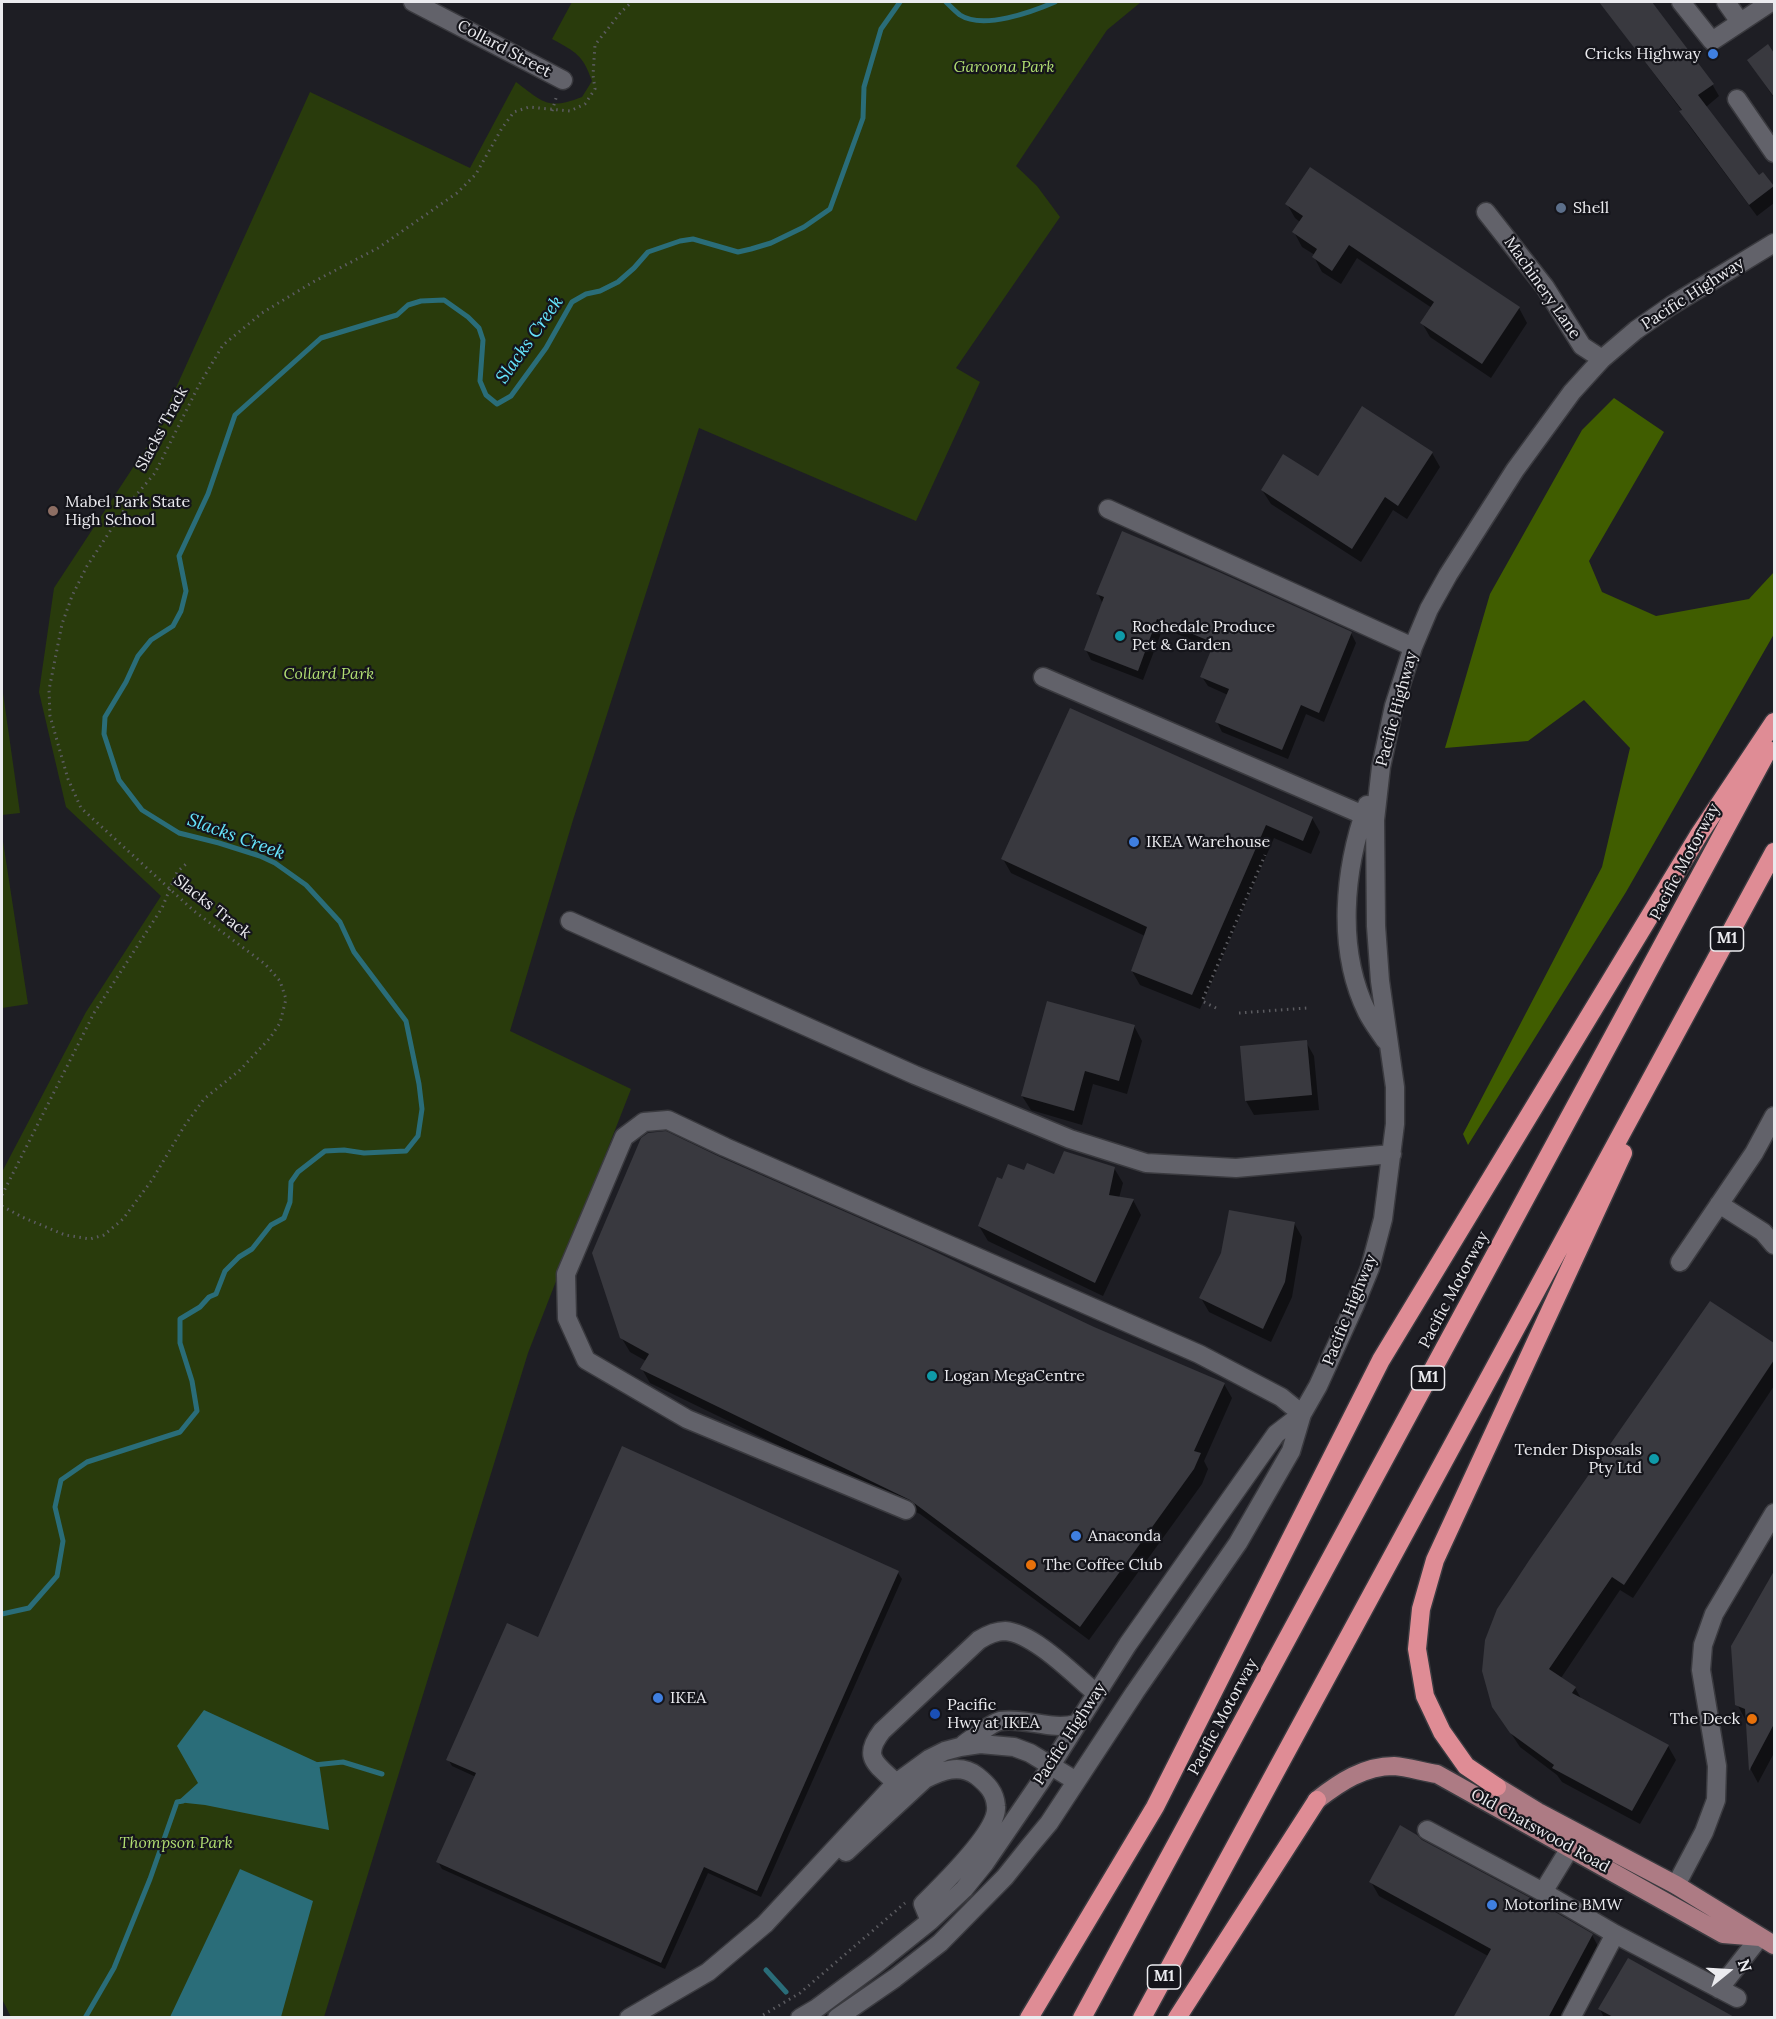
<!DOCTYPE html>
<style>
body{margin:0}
#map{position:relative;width:1776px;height:2019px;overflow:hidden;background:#1e1e24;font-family:Lora,serif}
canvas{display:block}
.frame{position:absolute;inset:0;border:3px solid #ebebef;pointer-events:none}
.north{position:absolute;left:1698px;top:1941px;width:60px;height:60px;-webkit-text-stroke:4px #15151b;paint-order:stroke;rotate:72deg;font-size:16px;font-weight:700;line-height:24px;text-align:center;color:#ebebef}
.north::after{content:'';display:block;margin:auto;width:21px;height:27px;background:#ebebef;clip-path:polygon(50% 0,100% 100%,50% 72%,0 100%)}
</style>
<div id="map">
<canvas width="1776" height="2019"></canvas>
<div class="frame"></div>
<div class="north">N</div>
</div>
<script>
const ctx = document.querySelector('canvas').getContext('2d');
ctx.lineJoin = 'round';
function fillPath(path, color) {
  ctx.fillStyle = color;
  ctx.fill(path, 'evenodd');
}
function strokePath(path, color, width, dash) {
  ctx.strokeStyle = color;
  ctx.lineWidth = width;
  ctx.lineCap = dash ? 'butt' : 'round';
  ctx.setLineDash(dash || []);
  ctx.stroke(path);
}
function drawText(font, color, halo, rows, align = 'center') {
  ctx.font = font + ' Lora,serif';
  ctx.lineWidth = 4.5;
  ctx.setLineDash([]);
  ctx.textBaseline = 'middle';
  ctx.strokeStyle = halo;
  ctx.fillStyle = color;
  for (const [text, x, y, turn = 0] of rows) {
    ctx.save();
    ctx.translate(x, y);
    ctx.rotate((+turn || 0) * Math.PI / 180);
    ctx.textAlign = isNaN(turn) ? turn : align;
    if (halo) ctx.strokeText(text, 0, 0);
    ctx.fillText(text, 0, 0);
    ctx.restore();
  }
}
fillPath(new Path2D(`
 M572 2H1141L1107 30 1016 166 1037 186 1060 217 956 368 980 382 916 521 699 428 573 820 510 1031 631 1089 528 1353 324 2017H11L2 1999V1172L86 1012 161 896 66 807 39 692 54 588 155 434 310 92 470 168 516 82C544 103 548 110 582 97L592 81C583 55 576 52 552 39Z
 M2 686 20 813 2 815Z
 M2 835 28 1004 2 1008Z`), '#293b0c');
fillPath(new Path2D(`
 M1614 398 1664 432 1589 561 1602 592 1656 616 1749 599 1774 572V634L1626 892 1468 1145 1463 1134 1602 867 1630 748 1584 700 1528 741 1445 748 1490 594 1582 430Z`), '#405d00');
fillPath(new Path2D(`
 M204 1710 319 1763 329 1830 205 1805 177 1802 198 1783 177 1746Z
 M240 1869 313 1901 281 2017H170Z`), '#2a6d79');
fillPath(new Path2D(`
 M1600 2H1650L1712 84 1719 96 1706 107 1759 177 1763 174 1773 187 1774 203 1757 216 1688 124 1681 112 1682 111Z
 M1768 46 1774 55V98L1749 61Z
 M1287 204 1519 308 1527 323 1491 378 1430 337 1422 323 1432 308 1357 258 1341 284 1322 272 1314 257 1315 255 1302 247 1294 232 1300 222 1295 218Z
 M1432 453 1440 467 1407 519 1393 510 1361 562 1271 504 1262 490Z
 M1098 594 1351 633 1356 643 1324 722 1306 714 1288 759 1222 732 1217 722 1228 695 1208 686 1202 677 1213 649 1163 628 1143 680 1091 660 1086 650 1103 604Z
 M1312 818 1320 832 1311 854 1274 838 1200 1009 1140 985 1132 971 1145 936 1011 873 1003 859Z
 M1134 1026 1142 1041 1127 1094 1093 1084 1082 1125 1031 1110 1022 1096Z
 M1306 1042 1314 1056 1319 1110 1254 1115 1246 1101 1241 1048Z
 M1114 1168 1123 1183 1119 1198 1133 1200 1141 1215 1103 1296 988 1241 979 1226 1003 1181 1025 1172 1055 1176Z
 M1294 1223 1302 1237 1292 1297 1271 1342 1209 1312 1201 1298Z
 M1711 1303 1774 1345V1386L1633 1598 1620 1590 1561 1678 1575 1688 1582 1700 1668 1746 1676 1760 1640 1824 1562 1782 1557 1775 1520 1747 1493 1706Z
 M1093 1329 1224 1384 1232 1398 1204 1461 1208 1469 1202 1484 1089 1640 920 1514 650 1383 642 1369 646 1361 630 1352 621 1337Z
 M898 1573 902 1579 761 1897 708 1873 665 1969 442 1869 438 1862 476 1777 452 1766 448 1759 538 1639Z
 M1774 1573V1753L1758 1783 1751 1770 1747 1720 1745 1719 1737 1704 1733 1647Z
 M1421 1841 1592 1935 1600 1950 1563 2018H1455L1488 1956 1379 1896 1371 1882Z
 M1600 2009 1727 2018H1604Z`), '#0007');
strokePath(new Path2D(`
 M946 2C950 6 955 11 960 15 983 30 1032 12 1055 2
 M2 1614 29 1608 57 1576 63 1541 55 1507 61 1480 87 1462 180 1432 197 1411 192 1381 180 1343V1319L200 1307 209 1297 216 1294 225 1271 239 1257 252 1249 271 1225 284 1218 290 1202 291 1182 298 1172 325 1151 344 1150 364 1153 406 1151 418 1136 422 1109 419 1084 406 1021 354 952 340 922 306 885 275 863 260 856 219 843 179 833 142 810 119 780 104 734 105 717 126 682 138 656 151 640 173 626 181 611 186 591 179 556 208 494 235 415 321 338 397 315 408 305 421 301 444 300 468 317 479 328 483 340 480 381 486 395 497 404 511 396 546 348 572 302 586 294 600 291 618 282 634 268 648 252 680 241 693 239 738 252 751 249 771 243 804 227 830 209 863 118 864 87 881 29 900 2
 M314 1765 343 1762 382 1774
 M766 1970 786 1992
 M85 2018 114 1968 150 1879 177 1802 183 1801`), '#2a6d79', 5);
fillPath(new Path2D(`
 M1599 2H1652L1714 84 1698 95 1759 175 1763 172 1774 186 1749 205 1679 111 1682 110Z
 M1768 44 1774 53V97L1747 60Z
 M1310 167 1520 307 1482 364 1420 323 1434 302 1349 245 1332 271 1312 257 1317 249 1292 232 1303 216 1285 204Z
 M1362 406 1433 452 1398 506 1385 497 1352 549 1261 490 1283 454 1318 476Z
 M1122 531 1219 572 1352 632 1319 713 1301 705 1282 750 1215 722 1229 689 1200 677 1214 643 1157 619 1138 671 1084 650 1104 597 1096 594Z
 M1070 708 1313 817 1303 841 1266 825 1192 995 1131 971 1147 927 1001 859Z
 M1047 1001 1135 1025 1119 1081 1085 1071 1074 1111 1021 1096Z
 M1307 1040 1312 1095 1245 1101 1240 1046Z
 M666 1131 720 1157 921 1245 1094 1327 1225 1383 1194 1451 1201 1453 1194 1469 1080 1627 910 1500 640 1369 649 1354 620 1338 592 1253 641 1138 648 1133Z
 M1064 1151 1115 1167 1109 1195 1134 1199 1095 1283 978 1226 997 1177 1002 1179 1008 1164 1024 1170 1027 1163 1054 1174Z
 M1229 1210 1295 1222 1285 1282 1263 1329 1199 1298 1221 1253Z
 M1710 1301 1774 1343V1360L1624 1585 1612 1577 1549 1669 1576 1687 1572 1693 1669 1745 1632 1811 1552 1768 1554 1765 1510 1733 1492 1707 1482 1671 1485 1640 1497 1609 1530 1559Z
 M622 1446 899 1571 757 1891 704 1867 661 1963 436 1862 476 1773 446 1760 507 1623 538 1637Z
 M1774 1571V1724L1749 1771 1745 1709 1735 1705 1731 1646Z
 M1400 1825 1417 1835 1422 1840 1538 1902 1593 1934 1548 2018H1453L1491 1949 1369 1882Z
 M1628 1958 1736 2018H1615L1598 2009Z`), '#39393f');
const minor = new Path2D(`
 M413 2 563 80
 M1681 2 1712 41 1771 2
 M1726 2 1740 22
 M1737 99 1774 153
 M1486 212 1545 287 1582 346 1602 359
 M1108 509 1413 647
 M1043 677 1375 820
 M1367 805C1344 869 1336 949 1367 1012 1372 1022 1379 1031 1385 1040
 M570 921 915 1075 1070 1139 1146 1163 1236 1168 1392 1154
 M1719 1204 1763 1232 1774 1245
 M1680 1262 1754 1153 1774 1116
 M906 1510 687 1419 586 1360 567 1318 566 1274 624 1137 644 1122 668 1120 725 1147 1199 1354 1281 1397 1302 1414
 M964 1744C973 1738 991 1723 1000 1721 1026 1717 1051 1731 1076 1724
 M896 1783C877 1764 861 1758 882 1731L979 1640C987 1635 995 1631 1005 1631 1034 1633 1074 1675 1096 1693
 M1427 1830 1543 1892 1615 1934 1737 1998
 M846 1852 925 1779C941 1771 960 1763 977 1776 987 1784 995 1792 996 1806 999 1831 941 1886 923 1904L930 1921
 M1676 1885 1704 1832 1716 1800 1717 1766 1701 1670 1703 1645 1714 1614 1774 1513
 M1543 1892 1570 1848
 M1719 1989 1760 1937
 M629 2018 708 1972 765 1924 896 1783 929 1759 945 1751 960 1747 980 1744 1014 1747 1030 1753 1076 1781
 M800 2018 817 2008 875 1965 930 1921 964 1889 985 1863 1041 1781 1128 1644 1276 1434 1302 1414
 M837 2018 895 1978 940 1943 1005 1877 1029 1847 1049 1823 1135 1692 1238 1543 1291 1451 1302 1414 1318 1386 1354 1307 1370 1268 1383 1219 1395 1124V1087L1380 981 1376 926 1375 820 1381 767 1394 706 1413 647 1429 609 1448 575 1515 470 1572 392 1602 359 1636 330 1672 305 1774 243
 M1571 2018 1615 1934`);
const major = new Path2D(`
 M1497 1787 1538 1812 1676 1885 1774 1945
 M1317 1800C1340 1782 1364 1766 1394 1766 1408 1767 1423 1772 1437 1774L1723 1934 1760 1937`);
const highway = new Path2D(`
 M1497 1787 1466 1766 1442 1732 1425 1696 1417 1649 1421 1609 1435 1560 1623 1153
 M1029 2018 1155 1807 1381 1360 1700 833 1774 722
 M1082 2018 1768 750
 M1142 2018 1774 852
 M1177 2018 1317 1800`);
strokePath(minor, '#3a3a3f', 21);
strokePath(major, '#3a3a3f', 21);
strokePath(highway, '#3a3a3f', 21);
strokePath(new Path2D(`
 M552 111 557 95
 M1216 1008 1202 1001 1265 855
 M1239 1013 1307 1008
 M2 1195 94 1013 162 908 177 872 186 864
 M2 1206 22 1217 65 1235 90 1239 104 1235 123 1219 152 1180 185 1125 204 1099 239 1071 270 1038 280 1023 286 999 280 981 265 964 194 911 81 808 68 779 50 716 49 690 62 624 72 596 87 566 126 507 155 473 199 385 223 345 262 313 313 282 378 248 457 193 476 174 502 128 514 112 529 107 570 111 585 104 595 89 593 75 595 45 621 12 632 2
 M758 2018 800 1993 905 1903`), '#5c5c61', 3, [1.5, 4.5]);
strokePath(minor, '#62626a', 18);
strokePath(major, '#ad7b84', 18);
strokePath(highway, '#df8c95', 18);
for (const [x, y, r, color] of [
 [1713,54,6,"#3f7fe0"],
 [1561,208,6,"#5c6f8a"],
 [53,511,6,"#8d6e63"],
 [1120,636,6,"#0f9aa8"],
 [1134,842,6,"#3f7fe0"],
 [932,1376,6,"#0f9aa8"],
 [1654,1459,6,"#0f9aa8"],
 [1076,1536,6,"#3f7fe0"],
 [1031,1565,6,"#e8710a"],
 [658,1698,6,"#3f7fe0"],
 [935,1714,6,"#1a4fb4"],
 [1752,1719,6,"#e8710a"],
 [1492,1905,6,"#3f7fe0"]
]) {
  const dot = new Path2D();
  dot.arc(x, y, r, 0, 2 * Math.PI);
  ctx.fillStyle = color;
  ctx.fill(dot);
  strokePath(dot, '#15151b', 2);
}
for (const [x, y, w] of [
 [1727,939,33],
 [1428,1378,33],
 [1164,1977,33]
]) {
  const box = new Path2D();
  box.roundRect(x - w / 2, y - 12, w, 24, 4.5);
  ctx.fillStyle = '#15151b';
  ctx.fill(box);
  strokePath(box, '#ebebef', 1.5);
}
drawText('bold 15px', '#ebebef', null, [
 ["M1",1727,939],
 ["M1",1428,1378],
 ["M1",1164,1977]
]);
drawText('16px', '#ebebef', '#15151b', [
 ["Collard Street",504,49,28],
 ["Machinery Lane",1542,288,55],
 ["Pacific Highway",1693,294,-33],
 ["Slacks Track",162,429,-62],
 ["Pacific Highway",1397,709,-75],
 ["Pacific Motorway",1685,862,-62],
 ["Slacks Track",212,907,38],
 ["Pacific Motorway",1454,1290,-62],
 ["Pacific Highway",1350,1310,-68],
 ["Pacific Motorway",1223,1717,-62],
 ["Pacific Highway",1070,1734,-57],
 ["Old Chatswood Road",1540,1831,29]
]);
drawText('16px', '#ebebef', '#15151b', [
 ["Cricks Highway",1701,54,"right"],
 ["Shell",1573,208],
 ["Mabel Park State",65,502],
 ["High School",65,520],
 ["Rochedale Produce",1132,627],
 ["Pet & Garden",1132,645],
 ["IKEA Warehouse",1146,842],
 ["Logan MegaCentre",944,1376],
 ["Tender Disposals",1642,1450,"right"],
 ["Pty Ltd",1642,1468,"right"],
 ["Anaconda",1088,1536],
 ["The Coffee Club",1043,1565],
 ["IKEA",670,1698],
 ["Pacific",947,1705],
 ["Hwy at IKEA",947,1723],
 ["The Deck",1740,1719,"right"],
 ["Motorline BMW",1504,1905]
], 'left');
drawText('italic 16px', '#b1de72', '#15151b', [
 ["Garoona Park",1004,67],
 ["Collard Park",329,674],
 ["Thompson Park",176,1843]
]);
drawText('italic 18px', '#66e5fd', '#15151b', [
 ["Slacks Creek",530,340,-55],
 ["Slacks Creek",236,837,20]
]);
</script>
